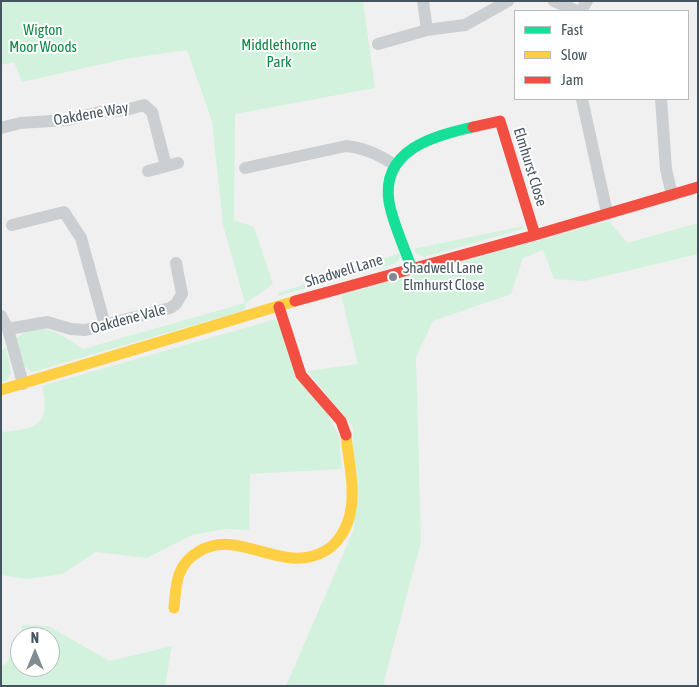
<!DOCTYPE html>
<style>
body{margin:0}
#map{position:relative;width:699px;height:687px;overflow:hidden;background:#f1f0f0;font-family:"Asap Condensed",sans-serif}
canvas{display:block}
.frame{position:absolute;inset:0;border:2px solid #45545f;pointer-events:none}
.legend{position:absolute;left:514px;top:10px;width:175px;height:90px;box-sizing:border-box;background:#fff;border:1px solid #b5bbbf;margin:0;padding:6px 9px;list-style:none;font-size:15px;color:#45545f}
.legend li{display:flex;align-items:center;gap:10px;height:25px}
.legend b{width:25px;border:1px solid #b5bbbf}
.north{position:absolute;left:10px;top:627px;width:50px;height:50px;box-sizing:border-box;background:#fff;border:1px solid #b5bbbf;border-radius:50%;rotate:0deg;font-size:14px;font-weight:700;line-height:20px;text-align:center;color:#45545f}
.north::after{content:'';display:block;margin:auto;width:18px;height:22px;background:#818b92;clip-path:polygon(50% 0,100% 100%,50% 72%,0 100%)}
</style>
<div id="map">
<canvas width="699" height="687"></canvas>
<div class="frame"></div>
<ul class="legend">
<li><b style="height:6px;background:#16e098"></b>Fast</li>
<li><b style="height:6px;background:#ffcf43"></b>Slow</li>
<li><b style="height:6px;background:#f24e42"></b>Jam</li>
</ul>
<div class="north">N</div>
</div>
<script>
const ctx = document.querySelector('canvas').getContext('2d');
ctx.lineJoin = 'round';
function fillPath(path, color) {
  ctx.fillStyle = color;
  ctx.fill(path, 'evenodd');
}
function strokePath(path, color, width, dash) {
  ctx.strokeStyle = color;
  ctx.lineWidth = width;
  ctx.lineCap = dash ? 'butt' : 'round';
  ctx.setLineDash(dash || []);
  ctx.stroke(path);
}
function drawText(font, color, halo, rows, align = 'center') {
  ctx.font = font + ' "Asap Condensed",sans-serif';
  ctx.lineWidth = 4;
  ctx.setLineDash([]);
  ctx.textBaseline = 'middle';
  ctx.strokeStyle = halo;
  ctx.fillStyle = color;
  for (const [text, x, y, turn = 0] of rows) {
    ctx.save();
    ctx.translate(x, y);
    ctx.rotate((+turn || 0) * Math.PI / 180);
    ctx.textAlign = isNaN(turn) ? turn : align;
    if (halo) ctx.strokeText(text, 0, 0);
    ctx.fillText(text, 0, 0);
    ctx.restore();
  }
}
fillPath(new Path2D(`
 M1 1H363L375 88 235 114 234 220 254 227 273 284 245 304 246 310 32 372 23 365 16 339C40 317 61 335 83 349L245 303 223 225 212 121 187 50 125 59 22 82 14 62 1 65Z
 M609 221 627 243 698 223V254L584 281 554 279 543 250 523 258 511 294 433 321 416 357 421 542 384 681 385 686H286L354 529 353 427 307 371 358 364 341 295Z
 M523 226V229L424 257 416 253 413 249Z
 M400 253 399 260 394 264 278 296V293Z
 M276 319 339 436 342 469 250 474 249 530 226 529 192 535 147 558 96 552 62 574 26 579 1 575V432C37 429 51 425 42 386Z
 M6 347 11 373 7 380 1 383V351Z
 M23 625 48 626 110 661 172 646 165 686H1V666L7 663ZM20 637H50V667H20Z`), '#d2f2dd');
strokePath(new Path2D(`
 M423 1 427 30
 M554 1 577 11
 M581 11 587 1
 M378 44 427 30 465 25 508 1
 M582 99 607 213
 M661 99 666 169 672 195
 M1 128 20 123 67 120 100 112 126 110 144 105 152 112 166 166
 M245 168 346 146C366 148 379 155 395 165
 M148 171 178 163
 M12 225 64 212 81 238 105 325
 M1 316 8 329 23 384
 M8 329 47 322 71 329 85 330 170 308 176 304 182 294 176 263`), '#cccfd1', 12);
strokePath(new Path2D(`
 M411 267C404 246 393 224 389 202 381 150 433 136 473 127`), '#16e098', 11);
strokePath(new Path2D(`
 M1 390 295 301
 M174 608C176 585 176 565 198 552 239 526 281 576 325 551 338 544 347 528 350 514 356 489 348 460 346 435`), '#ffcf43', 11);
strokePath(new Path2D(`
 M473 127 500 121 535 235
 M295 301 535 235 698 187
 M279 307 301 375 341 421 346 435`), '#f24e42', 11);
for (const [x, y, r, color] of [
 [393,277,5,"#818b92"]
]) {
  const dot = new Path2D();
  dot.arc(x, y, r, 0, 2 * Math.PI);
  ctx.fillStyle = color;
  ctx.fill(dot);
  strokePath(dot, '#fff', 2);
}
drawText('15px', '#0e8845', '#fff', [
 ["Wigton",43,30],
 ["Moor Woods",43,47],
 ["Middlethorne",279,45],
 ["Park",279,62]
]);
drawText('15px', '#45545f', '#fff', [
 ["Oakdene Way",91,114,-10],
 ["Elmhurst Close",530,167,73],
 ["Shadwell Lane",344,271,-17],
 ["Oakdene Vale",128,319,-15]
]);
drawText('15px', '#45545f', '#fff', [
 ["Shadwell Lane",403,268],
 ["Elmhurst Close",403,285]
], 'left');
</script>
